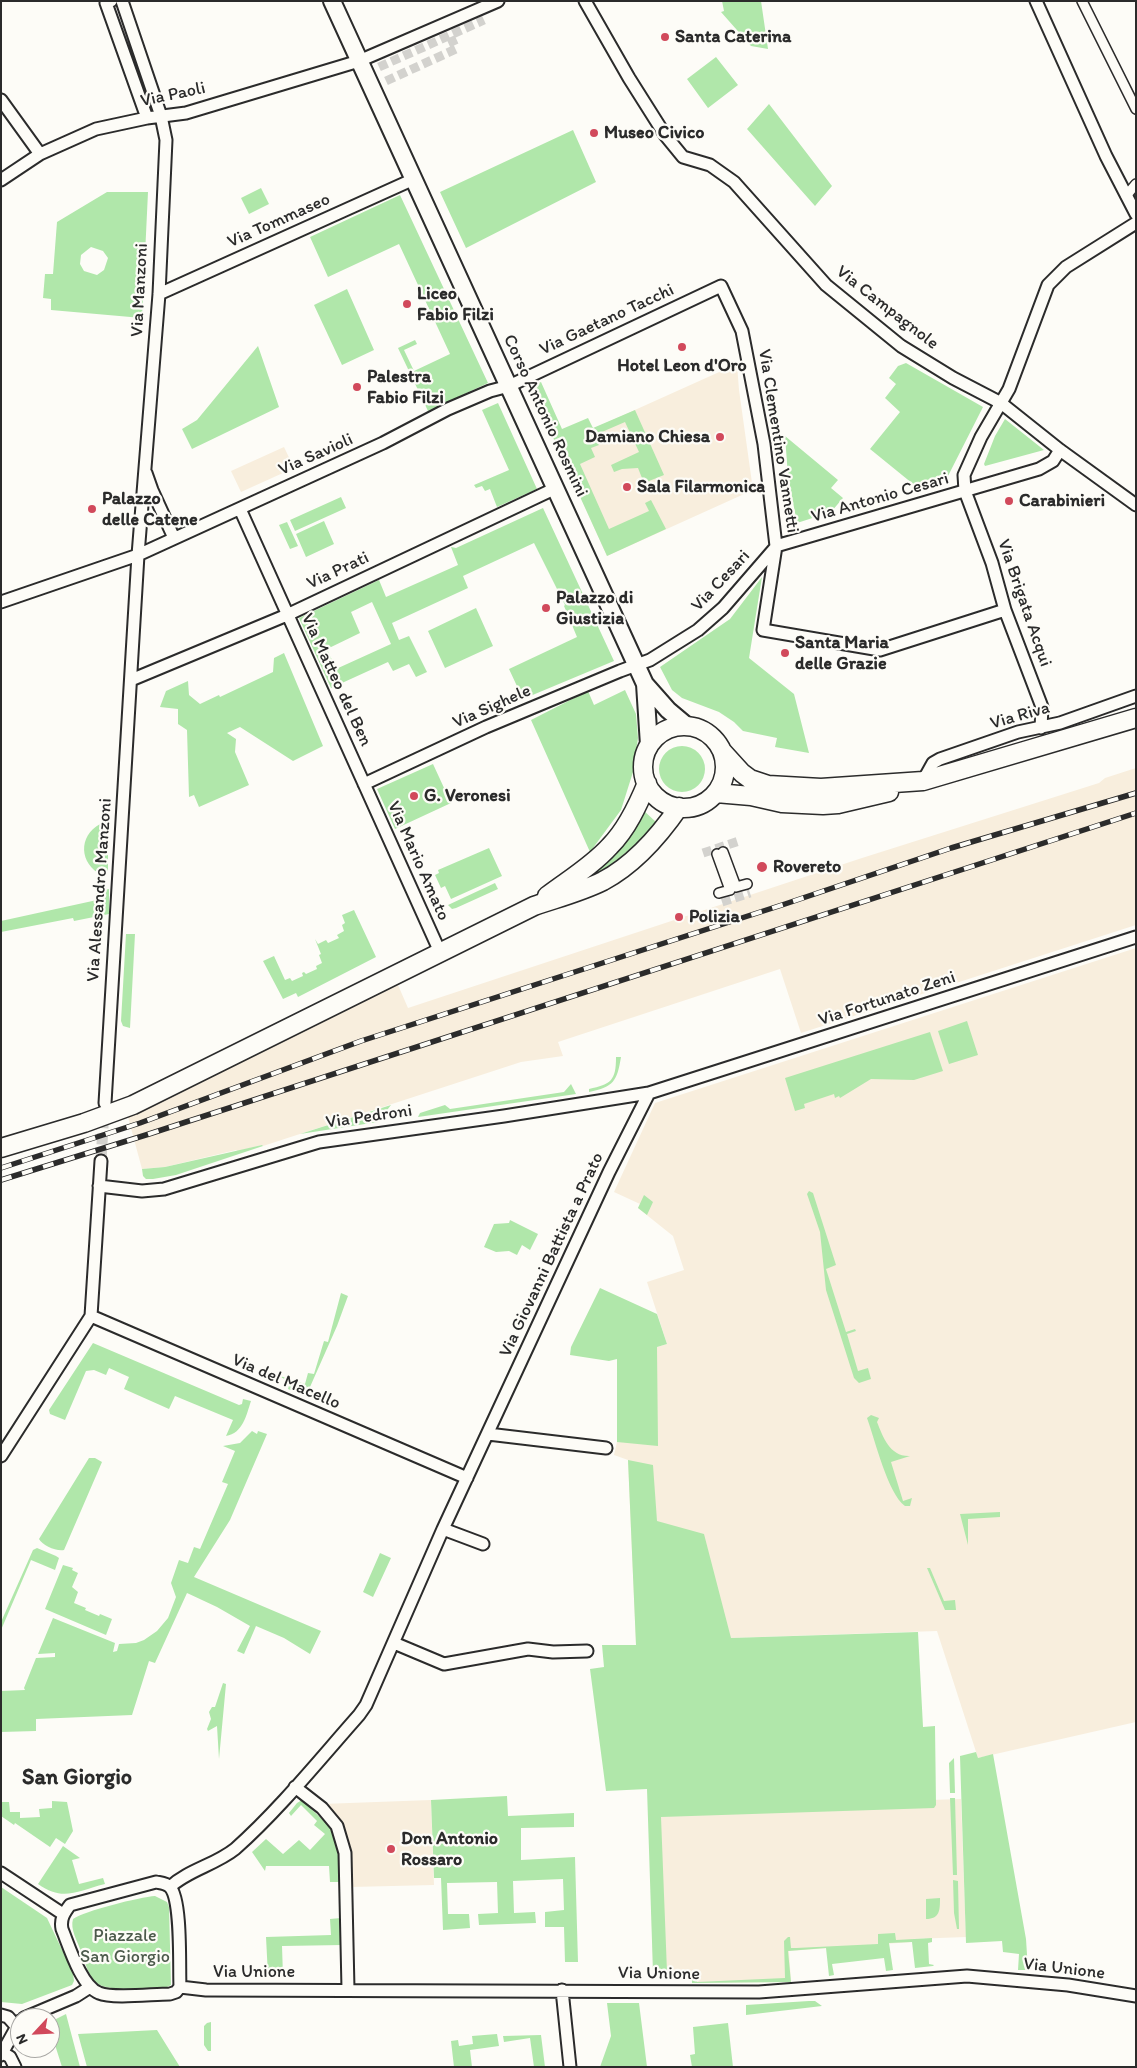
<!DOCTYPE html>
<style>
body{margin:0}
#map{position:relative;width:1137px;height:2068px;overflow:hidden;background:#fdfcf7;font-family:Itim,sans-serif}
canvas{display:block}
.frame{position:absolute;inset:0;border:2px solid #2b2b2b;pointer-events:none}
.north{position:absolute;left:10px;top:2008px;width:50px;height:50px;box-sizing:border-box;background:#fdfcf7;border:1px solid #a9a8a5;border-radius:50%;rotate:245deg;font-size:14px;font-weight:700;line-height:20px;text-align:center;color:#2b2b2b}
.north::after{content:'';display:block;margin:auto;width:18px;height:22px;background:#d1495b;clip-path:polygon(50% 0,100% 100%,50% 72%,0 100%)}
</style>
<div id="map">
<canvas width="1137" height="2068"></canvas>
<div class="frame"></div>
<div class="north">N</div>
</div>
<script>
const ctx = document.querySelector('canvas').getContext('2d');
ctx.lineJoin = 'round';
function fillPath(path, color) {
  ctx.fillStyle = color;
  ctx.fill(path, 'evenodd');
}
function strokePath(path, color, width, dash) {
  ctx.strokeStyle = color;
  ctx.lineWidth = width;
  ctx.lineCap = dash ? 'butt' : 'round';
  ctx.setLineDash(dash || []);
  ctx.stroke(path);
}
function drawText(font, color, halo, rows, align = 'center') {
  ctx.font = font + ' Itim,sans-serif';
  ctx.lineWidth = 4.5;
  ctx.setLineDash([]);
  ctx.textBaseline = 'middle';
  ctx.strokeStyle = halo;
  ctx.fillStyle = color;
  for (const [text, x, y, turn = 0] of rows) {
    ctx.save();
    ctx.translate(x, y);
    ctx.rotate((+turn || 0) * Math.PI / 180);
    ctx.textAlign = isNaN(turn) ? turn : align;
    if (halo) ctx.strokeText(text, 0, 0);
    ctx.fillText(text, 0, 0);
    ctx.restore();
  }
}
fillPath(new Path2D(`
 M737 364 739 390 753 490 607 556 557 445Z
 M284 447 294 468 241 492 231 471Z
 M1136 768V925L801 1033 780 969 558 1042 563 1056 521 1062 263 1146 262 1145 238 1151 236 1150 165 1167 142 1169 128 1117 398 985 408 1008 862 858 1099 783 1105 778Z
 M1136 948V1722L978 1758 937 1631 731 1638 636 1645 628 1460 614 1455 617 1442V1359L667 1344 647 1282 684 1270 673 1236 638 1208 640 1204 614 1192 655 1103Z
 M961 1799 966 1937 912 1939V1942L789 1951 791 1982 692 1983 691 1972H653L649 1809Z
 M431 1800 434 1885 351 1887 348 1842 342 1828 322 1804Z`), '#f8eedd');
fillPath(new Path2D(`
 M722 1H761L768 49 751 46 721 12 724 11Z
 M716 57 738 85 708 108 687 79Z
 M769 104 832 186 815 206 747 129Z
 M573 130 596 182 466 248 440 192Z
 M261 188 269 204 249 214 241 198Z
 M107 192H148L142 318 51 310V299L43 298 45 274H53L57 222ZM91 247 103 251 108 258 104 270 97 275 84 271 80 264 81 255Z
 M400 195 488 383 428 411 398 348 415 340 417 344 404 350 414 371 450 354 399 244 328 277 310 237Z
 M347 289 374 350 342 365 314 305Z
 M258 346 279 407 192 449 182 429 197 420Z
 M906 363 983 407 948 476 918 488 870 449 900 412 885 398 896 384 889 378 898 366Z
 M541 382 562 429 588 418 593 428 635 410 664 475 644 483 638 468 622 469 614 472 611 465 639 452 625 422 595 435 599 445 591 448 595 457 580 464 609 529 649 511 645 503 651 500 666 529 607 556 530 387Z
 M498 403 537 489 497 507 490 489 485 491 482 486 476 488 474 485 509 470 482 410Z
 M1005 419 1044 450 985 466 984 464 995 436Z
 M785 436 838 480 831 488 843 498 831 512 797 523 788 476Z
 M341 497 346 508 295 531 290 520Z
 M543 508 614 661 523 699 509 669 577 637 564 606 565 605 534 543 463 576 468 588 392 623 399 640 409 636 427 672 416 677 409 664 393 671 388 662 331 688 299 618 379 580 386 597 458 565 451 547 456 548ZM372 602 391 644 336 669 327 649 360 633 351 612Z
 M324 521 334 544 306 557 296 534Z
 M287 522 298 546 290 549 279 525Z
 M762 577 749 658 794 694 809 753 775 747 777 738 743 731 734 722 719 712 682 698 672 690 660 667 730 619Z
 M476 608 493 646 445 668 428 631Z
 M284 653 323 746 293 761 240 727 227 733 236 739 235 752 249 785 199 807 194 795 189 797 187 730 178 724V709L160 707 166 691 188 681 189 695 200 704 219 695 220 697 273 672 274 658Z
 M625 690 636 714 638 738 633 772 621 810 590 852 531 720 588 691 594 705Z
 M659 769a23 23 0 1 1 46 0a23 23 0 1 1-46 0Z
 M433 764 451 803 395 829 377 789Z
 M643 810 656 822C630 852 608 870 572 886Z
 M100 824 108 825V873L102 875C79 864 78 836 100 824Z
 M489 848 502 876 451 899 445 886 441 888 435 875 439 873 438 870Z
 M495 883 498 889 456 908 452 909 448 905Z
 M109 889V914L74 921 73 918 1 932V921L97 900 96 892Z
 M354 910 376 957 298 997 296 993 283 999 263 961 274 956 285 980 290 978 292 981 303 976 302 973 304 972 306 974 317 969 316 966 322 963 319 955 321 954 315 939 318 944 326 940 328 943 339 938 337 935 344 931 342 925 345 923 342 915Z
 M126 934H135L130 1028 123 1026 121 1021Z
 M967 1021 978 1055 949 1064 938 1031Z
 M930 1032 943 1071 914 1080 871 1079 840 1098 839 1096 835 1098 834 1094 804 1104 805 1108 795 1111 785 1078Z
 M616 1057H621C617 1081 614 1087 589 1092V1089C611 1084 616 1081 616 1057Z
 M571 1084 576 1094 418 1117 420 1113 445 1105 450 1109 564 1092Z
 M391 1105 378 1122 300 1134Z
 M262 1145 263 1146 176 1175 153 1179H146L143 1176 142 1169 165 1167Z
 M809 1191 813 1193 836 1265 826 1269 846 1332 855 1329 856 1331 847 1334 858 1371 868 1368 871 1379 859 1383 854 1378 826 1290 820 1232 807 1194Z
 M644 1195 653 1202 647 1215 638 1208Z
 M510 1220 538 1234 530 1250 522 1245 517 1255 509 1251 496 1252 484 1247 494 1224 509 1223Z
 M600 1288 657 1314 667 1344 657 1347 658 1446 617 1442V1359L609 1361 570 1355 571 1347Z
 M341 1293 348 1296 337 1326 306 1396 288 1389 290 1382 277 1375 305 1384 308 1373 314 1374 324 1341 328 1342Z
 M93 1343 239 1405 242 1404 243 1399 251 1401C246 1416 243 1433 226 1436L233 1420 175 1396 169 1409 124 1389 129 1377 109 1368 106 1375 94 1370 86 1371 65 1420 50 1414 49 1410Z
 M871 1415 879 1418 877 1422C883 1437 890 1457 910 1456L891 1462 903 1501 912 1498 910 1506H905C888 1494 875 1440 867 1418Z
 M252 1431 257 1434 258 1431 267 1434 230 1520 194 1577 321 1631 310 1654 284 1638 256 1626 244 1654 237 1651 250 1626 217 1607 187 1593 155 1663 149 1661 132 1715 36 1719V1731L1 1732V1691L25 1690 24 1688 36 1658 55 1657V1653L38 1654 53 1618 115 1643 113 1652 117 1651 119 1644 136 1643 144 1640 157 1631 168 1618 176 1597 171 1583 179 1560 188 1563 194 1547 200 1549 228 1484 222 1482 235 1451 223 1446 240 1443Z
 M89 1458H95L102 1462 64 1550C57 1552 42 1545 39 1539Z
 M628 1460 653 1465 657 1521 704 1534 731 1638 918 1632 923 1727 935 1726 936 1805 934 1808 661 1817 667 1972H653L647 1789 606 1791 590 1669 604 1667 602 1645H636Z
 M1000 1512V1517L968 1519V1545L960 1514Z
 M37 1548 56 1556 59 1558 55 1570 31 1560 1 1630V1622L33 1550Z
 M380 1553 391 1558 373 1597 363 1592Z
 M63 1565 73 1568 72 1570 78 1573 72 1587 78 1592 74 1603 86 1608 85 1610 99 1616 100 1614 112 1619 106 1635 45 1609Z
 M927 1568H930L944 1601 955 1600 956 1610H945Z
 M223 1683 226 1684 219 1759 217 1726 208 1731 207 1729 211 1719 209 1712 212 1707H215Z
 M976 1752 978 1758 993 1754 1026 1939 1028 1970H1018L1019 1954 1003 1952 1002 1941 966 1943 960 1756Z
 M954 1758 955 1793H950L949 1763Z
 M507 1796 508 1816 574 1813V1827L521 1828V1860L575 1857 578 1962H565L564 1927H545V1912L564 1910 563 1879 513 1881 514 1913 535 1912 536 1923 479 1925 478 1914 498 1913 497 1882 447 1883 448 1914H469L470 1928 443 1930 441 1878H434L431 1800Z
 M950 1798H955L957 1875H953Z
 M302 1800 329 1826 338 1848 340 1882H330L329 1866H266L265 1871 252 1852 266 1839 283 1854 299 1840 310 1850 325 1834 314 1825 317 1821 301 1805 291 1816 289 1813 297 1803Z
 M52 1801 67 1802 73 1831 65 1844 56 1838 50 1847 15 1823 14 1825 1 1816V1802H9L10 1812H20V1818L40 1817 39 1809 52 1808Z
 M63 1846 80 1858 72 1860 79 1884 103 1878 105 1884C77 1891 63 1902 38 1884Z
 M953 1880 958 1881 959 1929H957L954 1913Z
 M1 1887 47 1918 73 1973 74 1981 72 1985 22 2004 1 2002Z
 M155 1896 167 1902 169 1907 171 1985 167 1987C151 1987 105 1994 94 1981 88 1974 84 1959 80 1949 77 1940 70 1929 73 1919 84 1911 140 1897 155 1896Z
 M940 1898C940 1910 940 1919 926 1919V1899Z
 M341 1918 342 1945 282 1946 283 1976H268L266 1937 331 1935 330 1919Z
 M895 1933 896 1940 932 1938V1942L928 1943 929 1964 934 1965 933 1966 915 1968 912 1942 889 1943 893 1970 886 1971 884 1958 832 1964 834 1975 829 1976 826 1948 788 1951 791 1982 692 1983V1972L696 1971 697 1982 785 1978 784 1941 788 1937H790L791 1948H796L878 1944V1934Z
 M809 2001H815L822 2006 746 2015V2005Z
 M607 2003H639L647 2067H600L611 2036Z
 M66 2014 80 2067H62L50 2029V2022Z
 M211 2022V2051H208L204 2045V2026L207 2023Z
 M728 2023 733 2067H692L690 2055 695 2054 693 2027Z
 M157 2030 180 2067H87L78 2034Z
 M497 2034 499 2046 470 2050 472 2067H454L451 2041 458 2040 459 2046 473 2044 472 2036Z
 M541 2035 545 2067H534L530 2038 504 2042 503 2036Z`), '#b0e7aa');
strokePath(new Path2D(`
 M379 67 484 20
 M386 81 456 49 450 36
 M703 853 739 841
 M722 902 750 893`), '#d3d2ce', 9, [9, 4.5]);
strokePath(new Path2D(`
 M101 1161 104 1110`), '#d3d2ce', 11, [11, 5.5]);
const pedestrian = new Path2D(`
 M1082 1 1136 109
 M1126 196 1136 184
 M723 852 736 887 747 884
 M717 854 730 890 719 893`);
const minor = new Path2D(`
 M111 1 106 3 147 118
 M585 1 629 78 665 135 683 157 710 165 734 182 826 285 901 346 953 378 1001 403 1060 450 1136 505
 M1036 1 1106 156 1136 214
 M1 100 40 154
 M1 180 40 154 96 129 147 118 186 113 359 61 498 1
 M159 294 414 179
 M146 473 152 490 174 538
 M240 509 440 952
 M776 546 1039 469 1053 461 1060 450
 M1 602 138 555 383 443 448 409 490 391 509 386 721 286 742 331 764 444 776 546 763 630 880 650 1005 610
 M131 680 287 615 556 488
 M1041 728 1042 707 1005 610 992 563 965 491 964 475 981 437 1009 389 1048 285 1066 267 1136 223
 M923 781 933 763 940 759 1018 732 1060 723 1136 696
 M364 784 486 727 620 671 650 660 698 630 723 608 775 548
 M105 1103 138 555 159 294 166 140 161 116 122 1
 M99 1186 142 1191 164 1189 319 1142 504 1116 649 1093 1136 937
 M91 1316 467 1478
 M488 1434 606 1448
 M1 1456 91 1316 101 1161
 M443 1529 483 1544
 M394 1643 444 1664 528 1649 553 1652 587 1651
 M295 1787 322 1808 337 1826 345 1853 348 1989
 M1 1873 63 1914
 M156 1882C161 1883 166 1883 170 1887 182 1900 179 1967 180 1987L176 1992 170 1994C152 1994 113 1999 99 1993 81 1986 69 1946 62 1929 60 1919 64 1913 70 1905Z
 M170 1887C188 1870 215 1865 235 1849 279 1810 320 1759 359 1715L366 1705 443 1529 609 1172 649 1093
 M180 1987 206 1990 759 1992 967 1976 1068 1985 1136 1996
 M562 1990 570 2067
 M1 2015 8 2017 16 2026
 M24 2018 76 1996 90 1987
 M3 2053 10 2057 15 2067
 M1 2055 20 2021`);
const secondary = new Path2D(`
 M332 1 645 684 668 710 687 726
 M645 684 649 745`);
const primary = new Path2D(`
 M643 767a41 41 0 1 1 82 0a41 41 0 1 1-82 0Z
 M722 751 742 773 750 779 768 785 821 788 923 781 1136 718
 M716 793 751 796 782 803 823 805 838 804 889 792
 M547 896C568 880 592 866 610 846 627 829 638 805 647 783
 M1 1148 84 1123 133 1105 534 906C557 898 581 892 603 881 635 864 659 836 679 807`);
strokePath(pedestrian, '#2b2b2b', 12);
strokePath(minor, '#2b2b2b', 15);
strokePath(secondary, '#2b2b2b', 20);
strokePath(primary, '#2b2b2b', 21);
strokePath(pedestrian, '#fdfcf7', 9);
strokePath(minor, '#fdfcf7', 11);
strokePath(secondary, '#fdfcf7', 16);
strokePath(primary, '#fdfcf7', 18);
const rail = new Path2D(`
 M1 1168 140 1123 361 1041 785 904 951 848 1136 793
 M1 1180 149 1134 1136 813`);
strokePath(rail, '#2b2b2b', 5.5);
strokePath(rail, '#fdfcf7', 4, [11]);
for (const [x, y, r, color] of [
 [665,37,5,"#d1495b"],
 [594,133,5,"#d1495b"],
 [407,304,5,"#d1495b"],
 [682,347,5,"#d1495b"],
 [357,387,5,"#d1495b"],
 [720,437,5,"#d1495b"],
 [627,487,5,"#d1495b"],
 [1009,501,5,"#d1495b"],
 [92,509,5,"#d1495b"],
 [546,608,5,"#d1495b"],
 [785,653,5,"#d1495b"],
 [414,796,5,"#d1495b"],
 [762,867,6,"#d1495b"],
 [679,917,5,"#d1495b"],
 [391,1849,5,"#d1495b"]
]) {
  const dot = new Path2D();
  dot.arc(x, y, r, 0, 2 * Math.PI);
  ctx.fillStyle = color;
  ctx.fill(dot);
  strokePath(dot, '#fdfcf7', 2);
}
drawText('bold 18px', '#2b2b2b', '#fdfcf7', [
 ["Santa Caterina",675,37],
 ["Museo Civico",604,133],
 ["Liceo",417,294],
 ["Fabio Filzi",417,315],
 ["Hotel Leon d'Oro",682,366,"center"],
 ["Palestra",367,377],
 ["Fabio Filzi",367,398],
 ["Damiano Chiesa",710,437,"right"],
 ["Sala Filarmonica",637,487],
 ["Palazzo",102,499],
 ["delle Catene",102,520],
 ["Carabinieri",1019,501],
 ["Palazzo di",556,598],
 ["Giustizia",556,619],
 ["Santa Maria",795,643],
 ["delle Grazie",795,664],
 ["G. Veronesi",424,796],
 ["Rovereto",773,867],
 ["Polizia",689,917],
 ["Don Antonio",401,1839],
 ["Rossaro",401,1860]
], 'left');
drawText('18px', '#2b2b2b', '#fdfcf7', [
 ["Via Paoli",173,95,-12],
 ["Via Tommaseo",279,221,-24],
 ["Via Manzoni",140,290,-87],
 ["Via Campagnole",887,308,38],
 ["Via Gaetano Tacchi",607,320,-25],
 ["Corso Antonio Rosmini",545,416,65],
 ["Via Clementino Vannetti",778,441,81],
 ["Via Savioli",316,455,-24],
 ["Via Antonio Cesari",880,498,-16],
 ["Via Prati",338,571,-25],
 ["Via Cesari",721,581,-47],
 ["Via Brigata Acqui",1024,603,71],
 ["Via Matteo del Ben",336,680,65],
 ["Via Sighele",492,707,-24],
 ["Via Riva",1020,716,-16],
 ["Via Mario Amato",418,861,66],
 ["Via Alessandro Manzoni",100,890,-86],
 ["Via Fortunato Zeni",887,999,-18],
 ["Via Pedroni",369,1117,-8],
 ["Via Giovanni Battista a Prato",552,1255,-65],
 ["Via del Macello",286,1382,23],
 ["Via Unione",1064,1969,7],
 ["Via Unione",254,1972],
 ["Via Unione",659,1974,1]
]);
drawText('18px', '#4c5a4b', '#fdfcf7', [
 ["Piazzale",125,1936],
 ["San Giorgio",125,1957]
]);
drawText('bold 22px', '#2b2b2b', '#fdfcf7', [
 ["San Giorgio",77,1778]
]);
</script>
